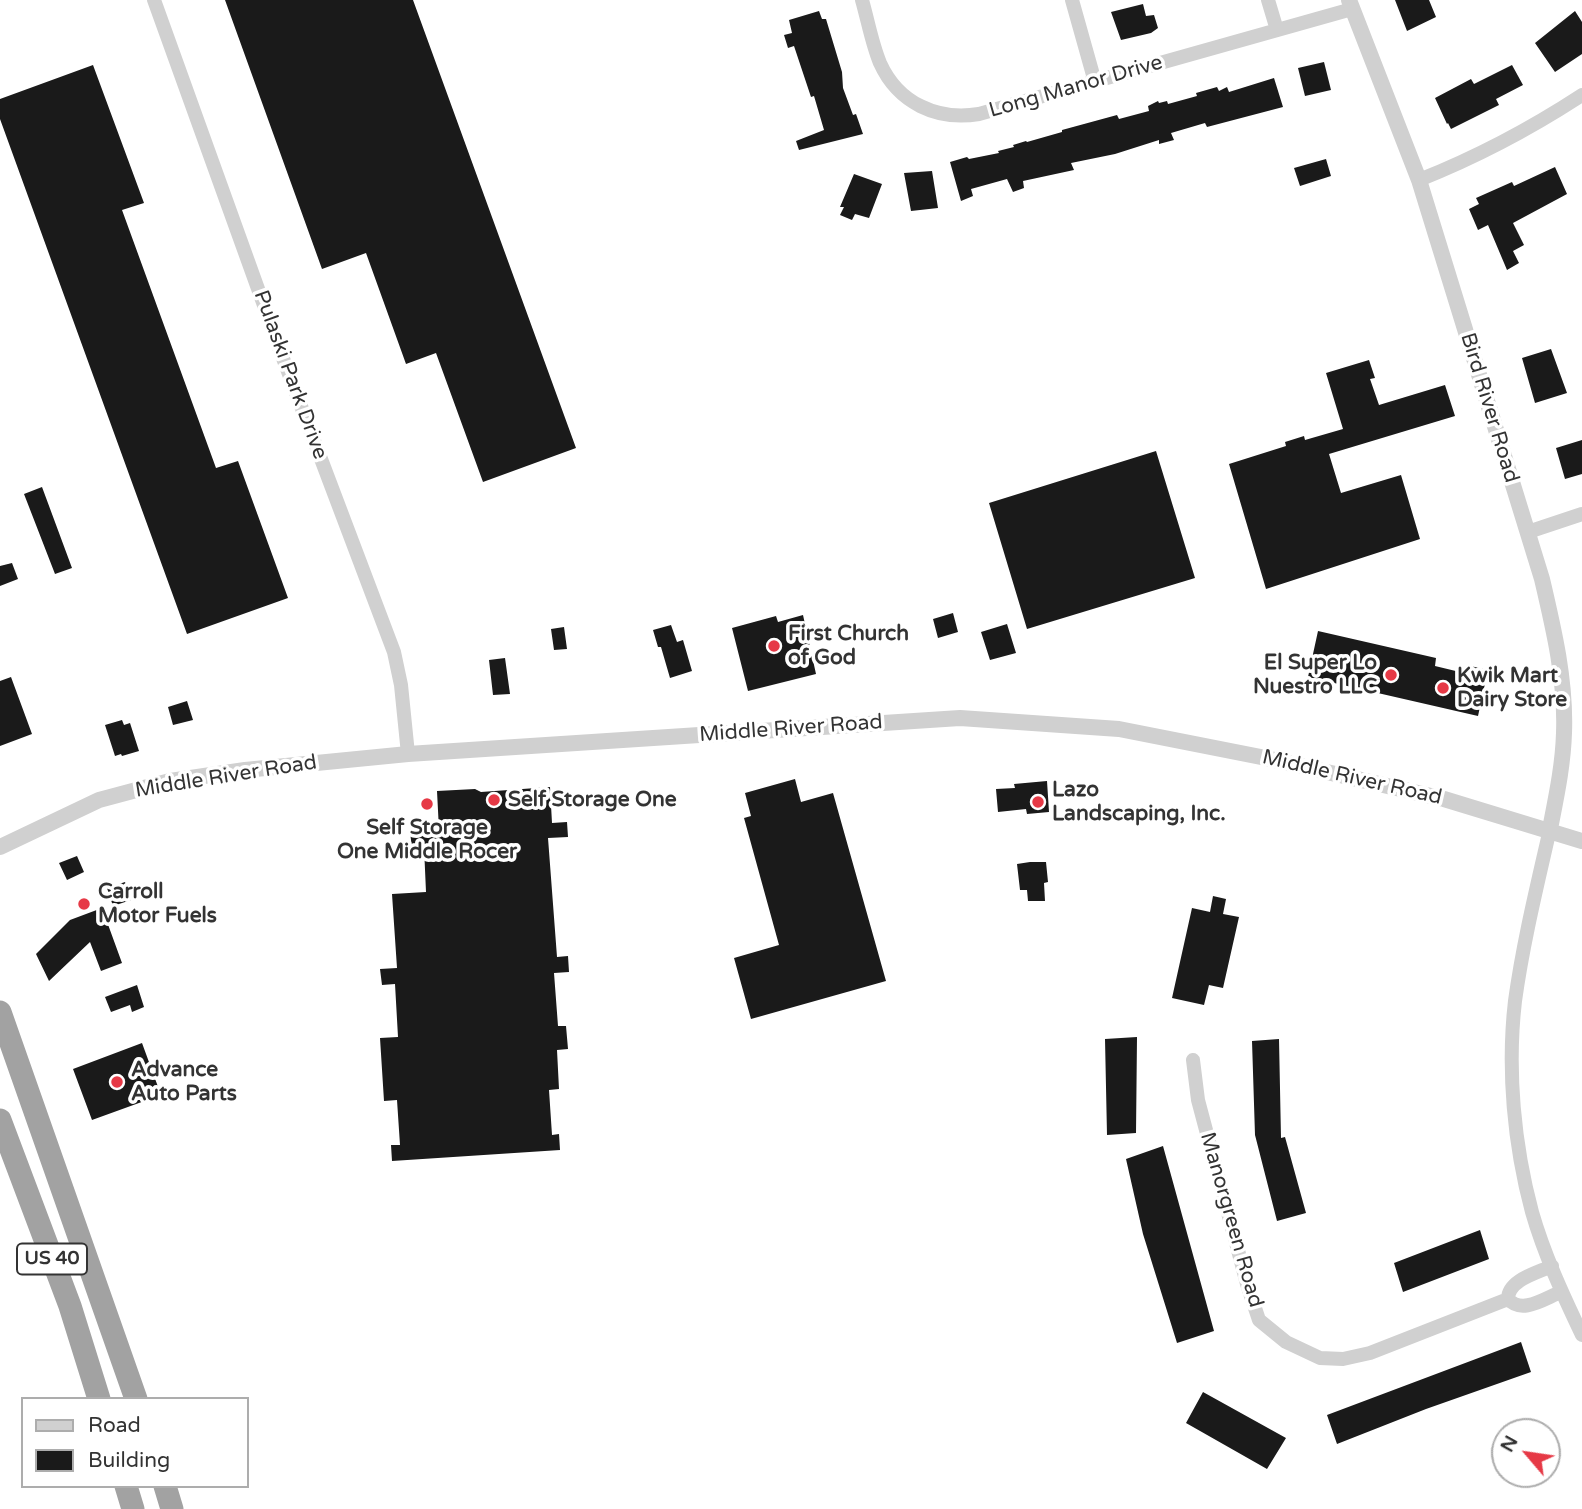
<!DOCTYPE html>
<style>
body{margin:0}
#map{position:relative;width:1582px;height:1509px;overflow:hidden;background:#fff;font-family:"Varela Round",sans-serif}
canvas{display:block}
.legend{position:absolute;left:21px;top:1397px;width:228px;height:91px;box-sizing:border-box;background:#fff;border:2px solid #adadad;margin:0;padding:9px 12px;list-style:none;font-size:21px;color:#333}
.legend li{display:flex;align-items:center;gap:14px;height:35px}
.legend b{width:35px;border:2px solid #adadad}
.north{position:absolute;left:1491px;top:1418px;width:70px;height:70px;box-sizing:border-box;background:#fff;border:2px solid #adadad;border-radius:50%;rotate:299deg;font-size:19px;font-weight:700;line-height:28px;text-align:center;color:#333}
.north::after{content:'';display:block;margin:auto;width:24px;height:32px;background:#e63946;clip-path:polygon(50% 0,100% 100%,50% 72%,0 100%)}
</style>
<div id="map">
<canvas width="1582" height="1509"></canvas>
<ul class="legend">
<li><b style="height:9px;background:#d0d0d0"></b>Road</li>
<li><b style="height:19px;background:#1a1a1a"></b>Building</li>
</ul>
<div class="north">N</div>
</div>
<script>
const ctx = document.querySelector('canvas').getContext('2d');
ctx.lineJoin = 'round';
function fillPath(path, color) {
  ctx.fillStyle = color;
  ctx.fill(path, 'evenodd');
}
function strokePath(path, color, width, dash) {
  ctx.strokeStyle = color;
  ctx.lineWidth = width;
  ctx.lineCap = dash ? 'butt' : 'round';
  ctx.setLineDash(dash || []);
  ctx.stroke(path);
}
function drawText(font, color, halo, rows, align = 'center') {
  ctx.font = font + ' "Varela Round",sans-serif';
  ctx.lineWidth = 7;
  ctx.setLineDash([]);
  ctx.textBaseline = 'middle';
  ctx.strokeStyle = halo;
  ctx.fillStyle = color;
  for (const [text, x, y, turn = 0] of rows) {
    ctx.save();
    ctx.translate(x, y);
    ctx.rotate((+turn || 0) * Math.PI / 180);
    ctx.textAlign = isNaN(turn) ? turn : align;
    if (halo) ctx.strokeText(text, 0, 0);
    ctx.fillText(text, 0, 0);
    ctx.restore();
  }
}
fillPath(new Path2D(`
 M225 0H413L576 448 483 482 436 353 406 364 366 253 322 269Z
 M1395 0H1429L1436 17 1407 31Z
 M1143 4 1146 16 1154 15 1158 28 1151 33 1121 40 1111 12Z
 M819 11 822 19H826L842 72 843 88 853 115 856 114 863 134 799 150 796 141 824 130 814 96 811 97 794 46 788 48 784 35 792 33 789 20Z
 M1575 11 1582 22V54L1555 72 1535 43Z
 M1324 62 1331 90 1305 96 1298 68Z
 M93 65 144 203 122 210 216 468 238 461 288 598 187 634 0 119V99Z
 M1512 65 1523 85 1496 99 1499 105 1451 129 1448 123 1447 124 1435 98 1471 79 1474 84Z
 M1274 78 1283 107 1207 127 1205 123 1171 133 1174 140 1159 144V140L1115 154 1071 163 1074 170 1023 181 1024 188 1013 192 1007 179 971 189 973 196 961 201 950 162 967 157 969 159 999 153 998 151 1014 147 1013 145 1026 141 1027 142 1062 132V130L1117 115 1119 119 1149 111 1148 106 1158 101 1159 103 1167 101 1168 104 1197 96 1196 93 1217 87 1219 91 1227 87 1229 92Z
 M1326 159 1331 176 1300 186 1294 168Z
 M1555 167 1567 194 1513 223 1524 245 1513 251 1519 263 1507 270 1488 225 1478 230 1469 209 1479 204 1476 198 1512 182 1514 186Z
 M932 171 938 208 911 211 904 173Z
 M854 174 882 184 869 218 855 214 852 220 840 215 844 207H840Z
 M1551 349 1567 393 1535 403 1522 358Z
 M1369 360 1375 378 1370 379 1379 405 1445 385 1455 416 1329 454 1341 493 1401 475 1420 539 1266 589 1229 464 1286 446 1285 442 1304 436 1305 440 1343 429 1326 373Z
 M1582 440V474L1565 479 1556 448Z
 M1156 451 1195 578 1027 629 989 503Z
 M42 487 72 568 55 574 24 494Z
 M12 563 18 579 0 586V566Z
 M953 613 958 632 938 638 933 619Z
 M803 615 816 674 748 691 732 628 776 616 778 622Z
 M1007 624 1016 653 990 660 981 632Z
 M671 625 677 642 683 640 692 671 670 678 661 647H658L653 630Z
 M564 627 567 649 554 650 551 629Z
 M1318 631 1436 658 1435 666 1464 673 1466 665 1488 670 1478 716 1308 677Z
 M505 658 510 694 493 695 489 660Z
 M11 677 32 734 0 746V681Z
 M187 701 193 720 173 725 168 707Z
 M122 720 124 725 130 723 139 751 122 756 121 754 115 756 105 725Z
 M795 779 801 802 833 793 886 981 751 1019 734 958 779 945 744 818 751 816 745 793Z
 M1047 781 1049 812 1027 814 1026 809 998 812 996 789 1015 788 1014 784Z
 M550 787 552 823 567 822 568 837 548 838 557 957 568 956 569 972 554 973 558 1026H566L568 1049 557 1050 559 1089 549 1090 552 1135 559 1134 560 1150 392 1161 391 1145H400L397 1100 384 1101 380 1038 398 1037 395 984 382 985 380 969 397 968 392 894 426 892 424 847 412 848 410 832 439 830 437 791 475 789 481 792Z
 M77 856 84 872 67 880 59 863Z
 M1030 862H1046L1048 882 1044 883 1045 901H1028L1027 890H1020L1017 864Z
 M125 882 131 900 113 906 107 888Z
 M1213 896 1226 899 1223 914 1239 917 1223 988 1209 985 1204 1005 1172 998 1192 908 1210 912Z
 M102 908 122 963 101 971 90 942 49 981 36 954 70 920Z
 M137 985 144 1007 132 1012 130 1005 111 1012 105 997Z
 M1137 1037 1136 1133 1107 1135 1105 1039Z
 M1279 1039 1281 1138 1285 1137 1306 1213 1277 1221 1255 1135 1252 1041Z
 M142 1043 161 1095 92 1120 73 1069Z
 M1163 1146 1214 1331 1177 1343 1143 1234 1126 1159Z
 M1480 1230 1489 1259 1403 1292 1394 1263Z
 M1521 1342 1531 1372 1426 1409 1337 1444 1327 1415Z
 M1203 1392 1286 1438 1267 1469 1186 1423Z`), '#1a1a1a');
strokePath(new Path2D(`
 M154 0 284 361 394 652 401 685 408 754
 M862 0C868 21 872 44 880 63 898 103 937 121 979 114L1352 9
 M1072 0 1095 82
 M1268 0 1277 30
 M1419 180C1477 157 1530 129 1582 95
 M1528 532 1582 514
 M1550 829C1537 886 1523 943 1515 1001 1507 1070 1514 1145 1532 1212 1544 1254 1563 1295 1582 1335
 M1193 1060 1198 1100 1247 1284 1259 1320 1286 1342 1320 1358 1343 1359 1370 1353 1508 1299
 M1508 1299C1522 1315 1545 1298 1561 1292
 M1508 1299C1508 1280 1537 1273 1552 1266`), '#d0d0d0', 14);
strokePath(new Path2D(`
 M1349 0 1419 180 1542 579C1554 630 1566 681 1564 733 1563 766 1556 798 1550 829
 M0 847 99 800 170 781 245 770 408 754 960 718 1119 729 1266 758 1444 799 1582 841`), '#d0d0d0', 16);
strokePath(new Path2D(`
 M0 1012 136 1399
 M0 1120 70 1306 99 1399
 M126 1486 133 1509
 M165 1486 172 1509`), '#a2a2a2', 23);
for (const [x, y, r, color] of [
 [774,646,7,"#e63946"],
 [1391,675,7,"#e63946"],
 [1443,688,7,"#e63946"],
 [494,800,7,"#e63946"],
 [1038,802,7,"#e63946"],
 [427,804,7,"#e63946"],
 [84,904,7,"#e63946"],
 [117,1082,7,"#e63946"]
]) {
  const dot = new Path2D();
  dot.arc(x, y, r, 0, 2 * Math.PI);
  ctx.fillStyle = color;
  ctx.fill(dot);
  strokePath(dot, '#fff', 2.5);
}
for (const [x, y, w] of [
 [52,1259,70]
]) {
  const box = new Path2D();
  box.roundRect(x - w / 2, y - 15.5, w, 31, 5);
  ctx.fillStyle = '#fff';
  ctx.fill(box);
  strokePath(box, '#333', 2);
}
drawText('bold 19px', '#333', null, [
 ["US 40",52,1259]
]);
drawText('21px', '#333', '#fff', [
 ["Long Manor Drive",1076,87,-16],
 ["Pulaski Park Drive",290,375,70],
 ["Bird River Road",1489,408,73],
 ["Middle River Road",791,729,-4],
 ["Middle River Road",226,777,-9],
 ["Middle River Road",1352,778,13],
 ["Manorgreen Road",1231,1220,74]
]);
drawText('bold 21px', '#333', '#fff', [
 ["First Church",788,634],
 ["of God",788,658],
 ["El Super Lo",1377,663,"right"],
 ["Nuestro LLC",1377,687,"right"],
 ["Kwik Mart",1457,676],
 ["Dairy Store",1457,700],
 ["Lazo",1052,790],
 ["Landscaping, Inc.",1052,814],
 ["Self Storage One",508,800],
 ["Self Storage",427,828,"center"],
 ["One Middle Rocer",427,852,"center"],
 ["Carroll",98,892],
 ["Motor Fuels",98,916],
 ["Advance",131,1070],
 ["Auto Parts",131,1094]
], 'left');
</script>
